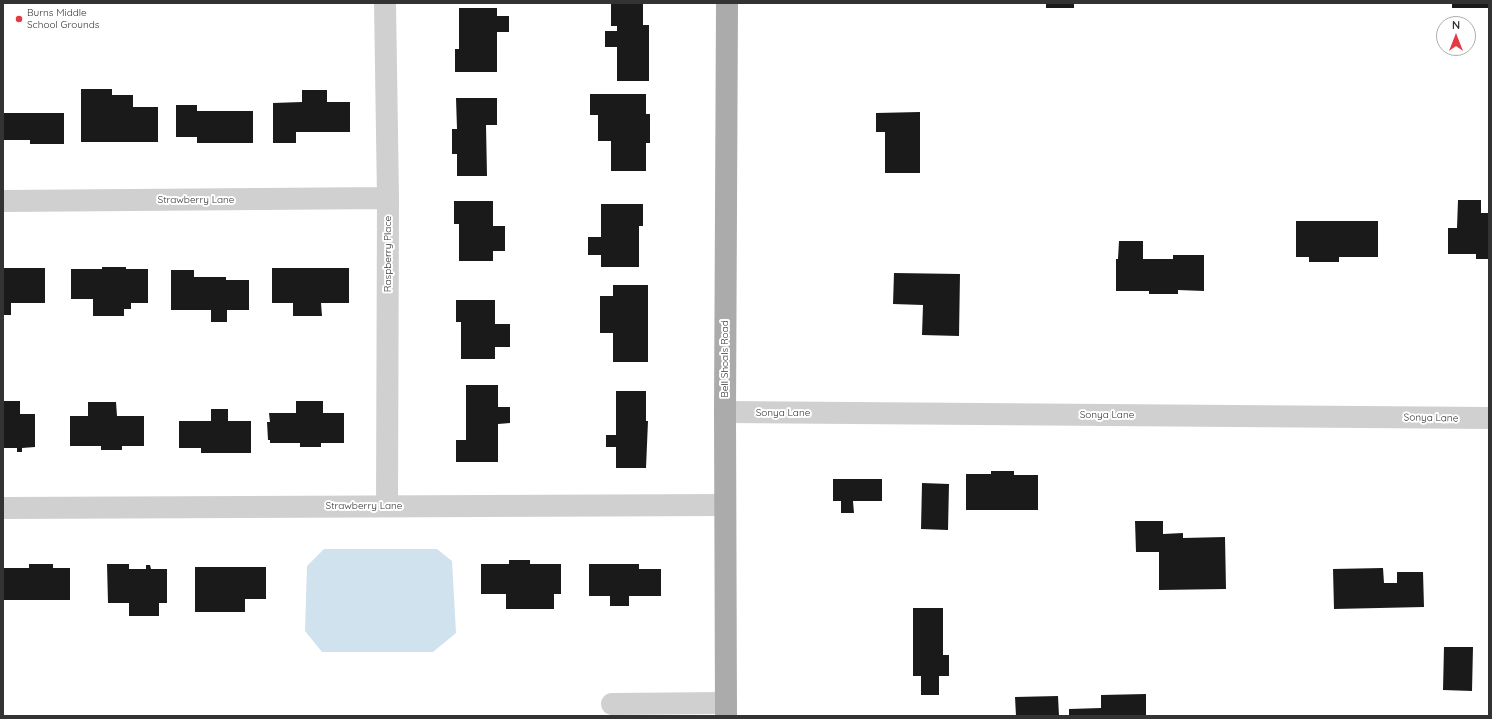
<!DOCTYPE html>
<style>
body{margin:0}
#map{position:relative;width:1492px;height:719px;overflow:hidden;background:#fff;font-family:Quicksand,sans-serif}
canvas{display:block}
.frame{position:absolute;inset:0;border:4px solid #333;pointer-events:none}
.north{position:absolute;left:1436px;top:16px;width:40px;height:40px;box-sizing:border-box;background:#fff;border:1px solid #adadad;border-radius:50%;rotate:0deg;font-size:11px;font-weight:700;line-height:16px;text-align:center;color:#333}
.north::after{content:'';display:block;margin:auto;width:14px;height:18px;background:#e63946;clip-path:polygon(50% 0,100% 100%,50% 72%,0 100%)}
</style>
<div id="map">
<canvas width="1492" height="719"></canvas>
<div class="frame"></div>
<div class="north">N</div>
</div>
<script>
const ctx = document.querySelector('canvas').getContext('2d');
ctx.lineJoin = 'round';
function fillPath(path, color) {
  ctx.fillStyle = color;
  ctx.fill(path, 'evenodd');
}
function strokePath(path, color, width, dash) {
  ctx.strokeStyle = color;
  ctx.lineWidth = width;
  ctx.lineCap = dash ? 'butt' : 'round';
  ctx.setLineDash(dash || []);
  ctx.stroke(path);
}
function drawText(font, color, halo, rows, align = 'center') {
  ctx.font = font + ' Quicksand,sans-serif';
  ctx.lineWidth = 4;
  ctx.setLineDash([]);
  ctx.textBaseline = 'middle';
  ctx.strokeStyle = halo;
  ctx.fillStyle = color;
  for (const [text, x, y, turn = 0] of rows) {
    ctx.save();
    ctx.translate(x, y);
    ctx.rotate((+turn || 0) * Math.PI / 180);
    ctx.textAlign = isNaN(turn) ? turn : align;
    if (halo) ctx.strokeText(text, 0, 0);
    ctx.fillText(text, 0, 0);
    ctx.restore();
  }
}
fillPath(new Path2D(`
 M324 549H437L452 561 456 633 433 652H322L305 631 307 566Z`), '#cfe2ee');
fillPath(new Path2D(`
 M1046 3H1074V8H1046Z
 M1452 3H1489V8H1452Z
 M611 4H643V25H649V81H617V47H605V31H617V26H611Z
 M459 8H497V16H509V32H497V72H455V49H459Z
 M81 89H112V95H133V107H158V142H81Z
 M302 90H327V102H350V132H296V143H273V103L302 102Z
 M590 94H646V114H650V143H646V171H611V141H598V115H590Z
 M456 98H497V125H486L487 176H457V154H452V129H457Z
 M176 105H197V111H253V143H197V137H176Z
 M920 112V173H885V132H876V113Z
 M3 113H64V144H30V140H3Z
 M1458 200H1481V213H1489V259H1476V254H1448V228H1457Z
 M454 201H493V226H505V251H493V261H459V224H454Z
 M601 204H643V226H639V267H601V255H588V237H601Z
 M1296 221H1378V257H1339V262H1309V257H1296Z
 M1119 241H1143V259H1173V255H1204V291L1178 290V294H1149V291H1116V259H1118Z
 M102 267H126V269H148V303H131V309H124V316H93V299H71V269H102Z
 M3 268H45V303H11V315H3Z
 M272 268H349V303H321L322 316H293V303H272Z
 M171 270H194V277H226V280H249V310H227V322H211V310H171Z
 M894 273 960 274 959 336 922 335 923 305 893 304Z
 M613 285H648V362H613V333H600V296H613Z
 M456 300H495V324H510V347H495V359H461V322H456Z
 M466 385H498V407H510V423L498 424V462H456V440H466Z
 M616 391H646V421H648L646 468H616V447H606V435H616Z
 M3 401H20V414H35V447L22 448V452H17V448H3Z
 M296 401H323V413H344V443H321V447H300V443H270V440H268L267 422H270L269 413H296Z
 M88 402H116L117 416H144V446H122V450H101V446H70V416H88Z
 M211 409H228V421H251V453H201V448H179V421H211Z
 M991 471H1014V475H1038V510H966V474H991Z
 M833 479H882V501H853L854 513H841V501H833Z
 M922 483 949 484 948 530 921 529Z
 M1135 521H1163V534L1183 533V538L1225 537 1226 589 1159 590V552H1136Z
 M509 560H530V564H561V594H554V609H506V594H481V564H509Z
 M29 564H53V568H70V600H3V568H29Z
 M107 564H129V569H146V565H150L151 569H167V603H159V616H129V603H108Z
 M589 564H639V569H661V596H629V606H610V596H589Z
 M195 567H266V599H245V612H195Z
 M1383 568 1384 583H1397V572H1423L1424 607 1334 609 1333 569Z
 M913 608H943V655H949V676H939V695H921V676H913Z
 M1444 647H1473L1472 691 1443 690Z
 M1146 694V716H1069V709L1101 708V695Z
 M1058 696 1059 716H1016L1015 697Z`), '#1a1a1a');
strokePath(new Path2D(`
 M385 3 388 198 387 506
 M3 201 388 198
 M725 412 1489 418
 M3 508 725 505
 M612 704 726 703`), '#d0d0d0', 22);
strokePath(new Path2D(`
 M726 716 725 412 727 3`), '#ababab', 22);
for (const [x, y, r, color] of [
 [19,19,4,"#e63946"]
]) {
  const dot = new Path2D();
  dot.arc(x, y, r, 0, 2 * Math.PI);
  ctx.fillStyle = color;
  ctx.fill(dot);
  strokePath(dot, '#fff', 1.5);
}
drawText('10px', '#333', '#fff', [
 ["Burns Middle",27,13],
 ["School Grounds",27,25]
], 'left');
drawText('10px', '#333', '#fff', [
 ["Strawberry Lane",196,200],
 ["Raspberry Place",388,254,-90],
 ["Bell Shoals Road",725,359,-90],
 ["Sonya Lane",783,413],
 ["Sonya Lane",1107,415],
 ["Sonya Lane",1431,418,1],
 ["Strawberry Lane",364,506]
]);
</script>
